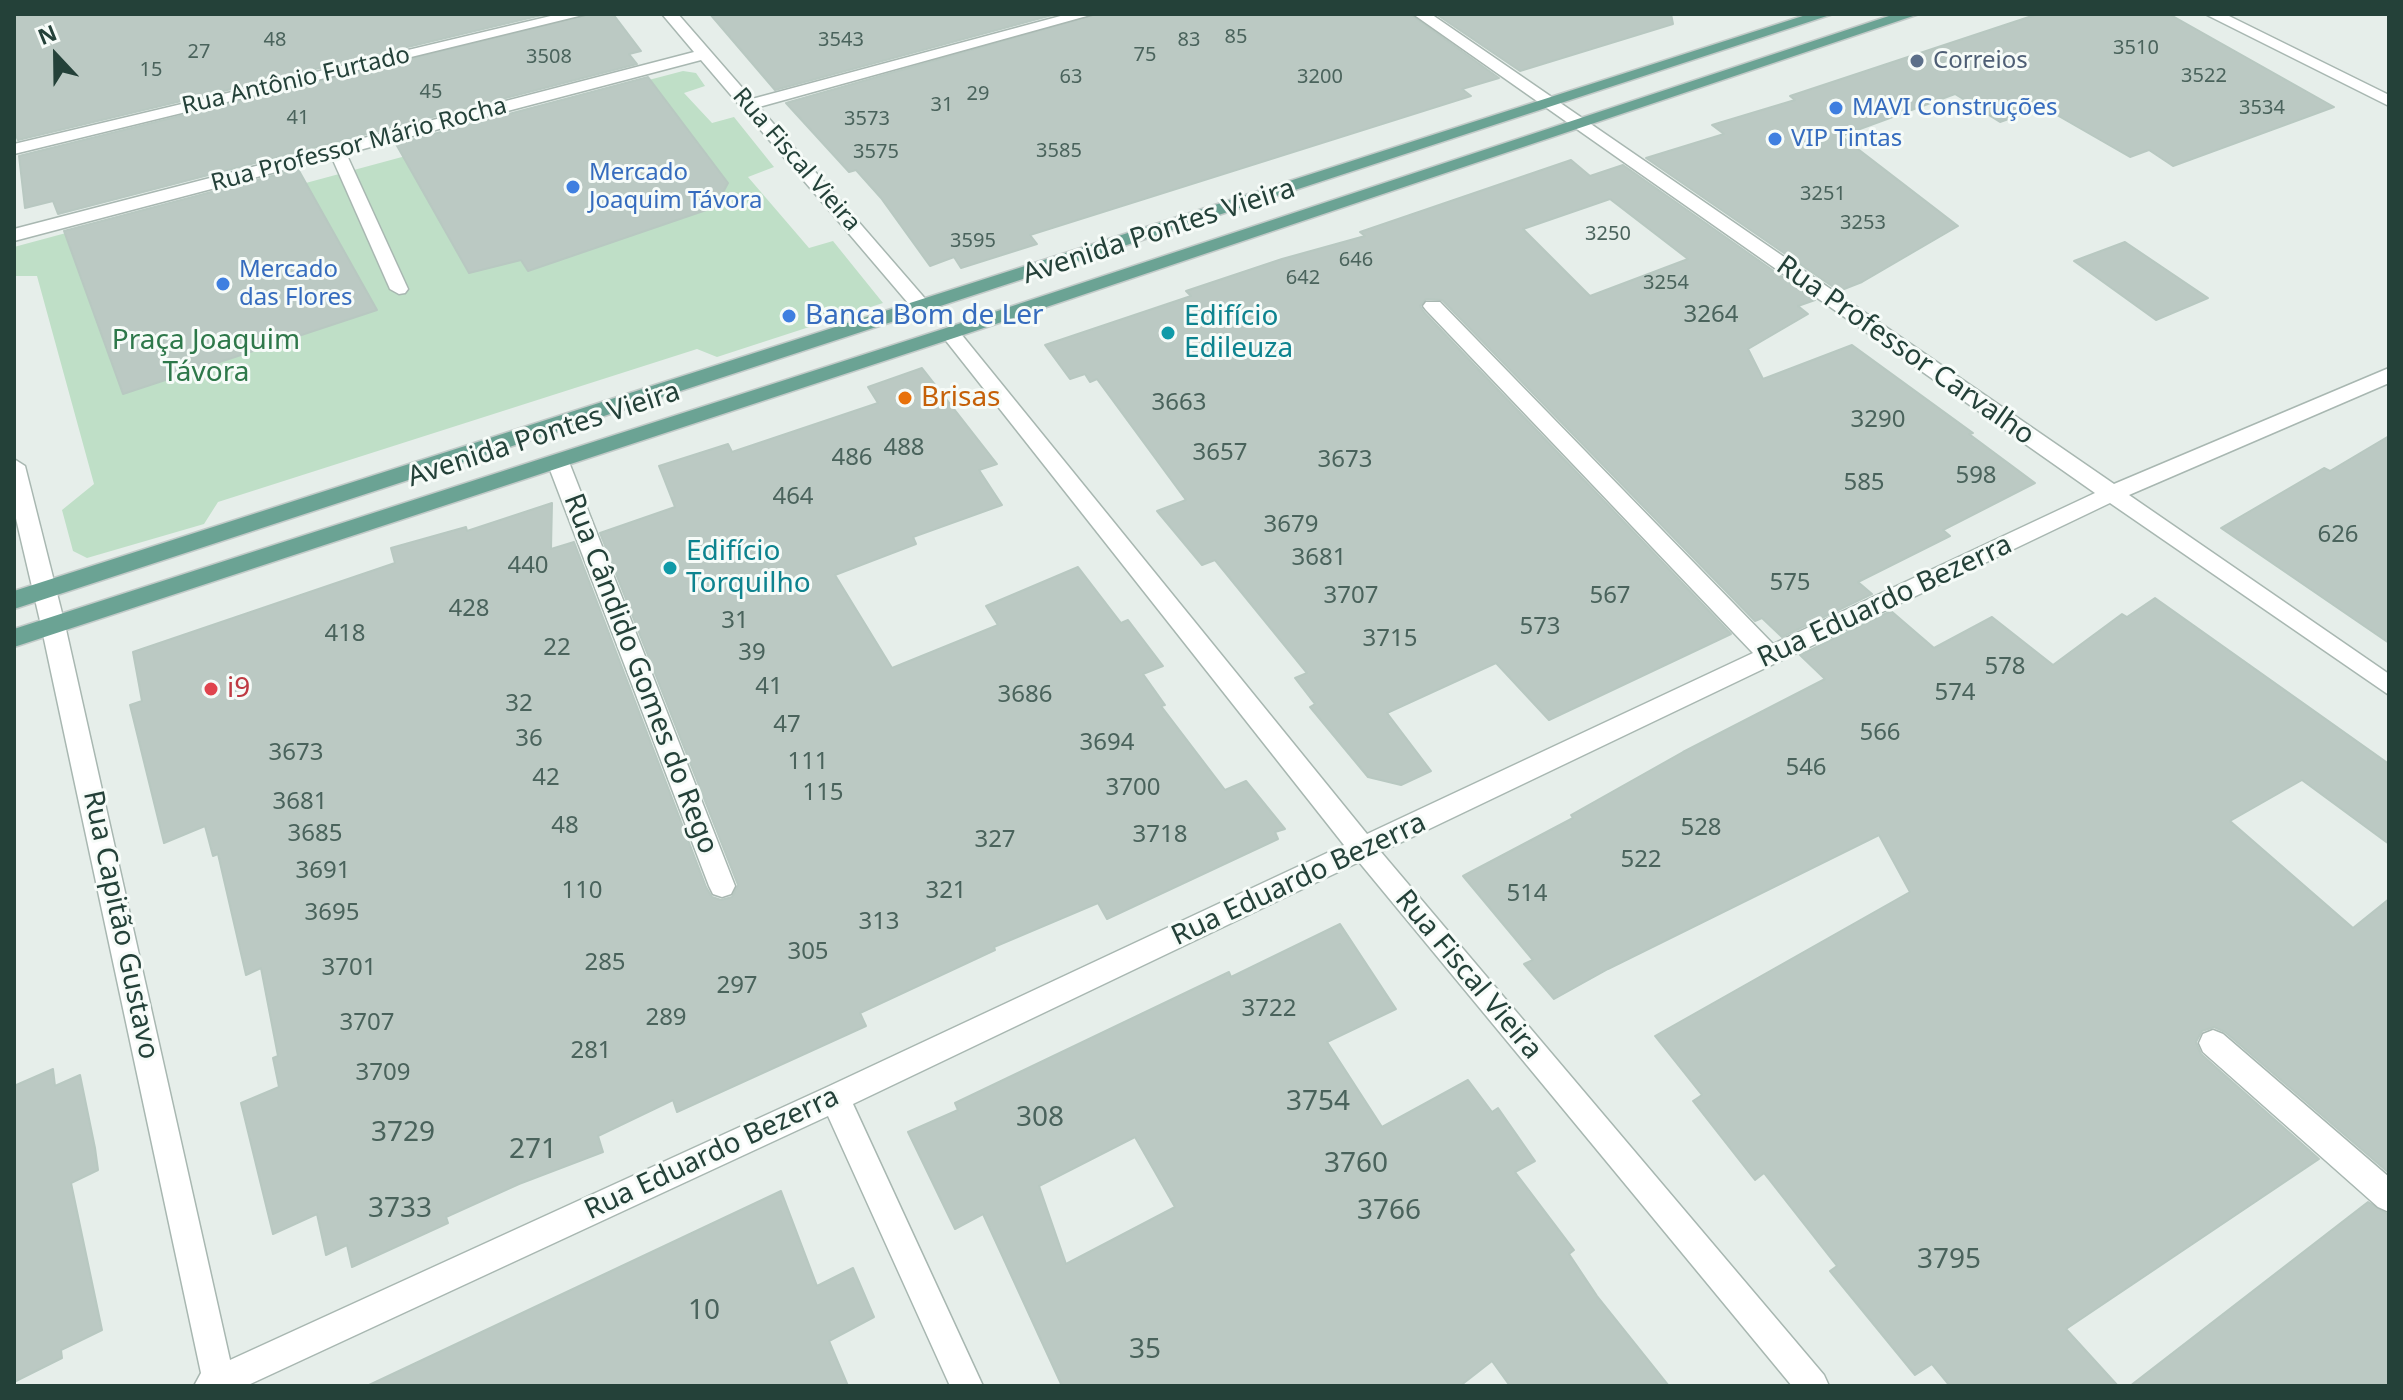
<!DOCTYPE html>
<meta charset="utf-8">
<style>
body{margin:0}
#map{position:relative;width:2403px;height:1400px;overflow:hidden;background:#e6eeea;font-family:"Noto Sans",sans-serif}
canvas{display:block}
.frame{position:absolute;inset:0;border:16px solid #244139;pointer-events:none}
.north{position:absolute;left:16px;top:16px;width:80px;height:80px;-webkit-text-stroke:6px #f6fbf8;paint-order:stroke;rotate:338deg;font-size:22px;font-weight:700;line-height:32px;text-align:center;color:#244139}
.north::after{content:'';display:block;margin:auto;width:28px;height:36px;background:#244139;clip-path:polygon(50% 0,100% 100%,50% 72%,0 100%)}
</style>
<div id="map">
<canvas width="2403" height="1400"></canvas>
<div class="frame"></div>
<div class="north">N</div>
</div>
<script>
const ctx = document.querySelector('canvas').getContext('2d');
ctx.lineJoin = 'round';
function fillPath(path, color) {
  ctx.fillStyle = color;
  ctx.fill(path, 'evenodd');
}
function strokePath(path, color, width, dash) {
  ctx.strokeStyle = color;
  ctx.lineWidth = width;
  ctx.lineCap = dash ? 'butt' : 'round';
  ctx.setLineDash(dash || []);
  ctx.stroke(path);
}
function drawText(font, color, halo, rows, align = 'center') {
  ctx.font = font + ' "Noto Sans",sans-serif';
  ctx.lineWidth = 6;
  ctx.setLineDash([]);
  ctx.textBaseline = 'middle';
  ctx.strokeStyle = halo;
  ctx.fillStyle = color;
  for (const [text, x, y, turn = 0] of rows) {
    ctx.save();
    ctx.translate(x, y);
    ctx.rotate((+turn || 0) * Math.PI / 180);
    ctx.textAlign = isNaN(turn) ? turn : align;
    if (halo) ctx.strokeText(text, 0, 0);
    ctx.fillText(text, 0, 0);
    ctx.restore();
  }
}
fillPath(new Path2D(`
 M683 71 696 73 705 86 684 93 712 123 734 117 774 167 748 177 809 248 833 241 883 303 717 357 697 349 218 502 204 524 87 558 73 551 62 510 94 484 37 276H14V247L66 233 84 243 487 134 500 119Z`), '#bfdfc7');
const building = new Path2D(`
 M14 14H546L18 140 14 131Z
 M590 14H613L641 51 629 54 637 64 58 214 53 201 25 208 19 156Z
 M710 14H1056L775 90Z
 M1097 14H1410L1499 78 1462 89 1471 96 1030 235 1037 244 961 268 954 257 930 266 881 198 856 170 849 172 786 103Z
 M1436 14H1671L1673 24 1520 71Z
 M2038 14H2169L2334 107 2173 166 2149 150 2130 157 2043 107 2000 122 1955 94 1841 136 1958 226 1862 282 1839 291 1646 158 1724 134 1712 125 1795 100 1790 96Z
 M648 77 728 183 715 207 528 271 521 260 469 273 396 144Z
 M1571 160 1590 176 1623 165 1815 300 1798 306 1808 314 1748 349 1763 379 1852 345 1973 433 1969 434 2035 483 1943 530 1950 536 1858 582 1872 594 1782 637 1762 618 1755 621 1442 300 1426 299 1420 306 1424 312 1731 634 1549 720 1496 663 1387 713 1431 771 1401 785 1368 777 1310 707 1315 704 1295 678 1307 673 1215 560 1202 565 1157 511 1186 500 1097 379 1090 382 1085 374 1070 379 1045 345 1191 296 1186 291 1282 259 1365 236 1360 232ZM1610 199 1688 259 1590 296 1523 229Z
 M298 169 377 310 123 394 64 231Z
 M2125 242 2208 298 2156 320 2074 261Z
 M922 368 997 464 979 470 1002 505 913 537 916 544 835 575 892 668 998 625 986 606 1078 567 1121 623 1128 620 1163 666 1143 674 1165 705 1161 706 1225 790 1246 781 1285 829 1275 832 1278 839 1107 919 1098 903 994 947 995 950 860 1013 866 1026 677 1112 673 1100 598 1136 603 1152 519 1184 446 1217 448 1223 352 1267 347 1245 326 1255 317 1214 273 1234 241 1103 279 1087 273 1058 278 1056 261 968 246 975 218 854 213 856 205 826 164 843 130 705 142 701 133 652 395 563 391 548 466 527 467 531 552 503 551 549 574 542 706 887 712 897 721 900 732 897 738 885 600 533 675 507 659 466 728 444 732 452 878 403 868 387Z
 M2389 436V643L2221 528 2324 468 2330 471Z
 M2155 598 2389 764V844L2302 780 2230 821 2353 928 2389 899V1173L2225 1032 2214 1027 2202 1031 2196 1042 2201 1054 2319 1159 2066 1329 2118 1386H1950L1932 1364 1915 1375 1830 1271 1837 1266 1764 1173 1755 1180 1693 1101 1702 1095 1655 1036 1910 892 1879 835 1608 969 1554 999 1524 964 1533 960 1463 876 1573 818 1571 815 1683 752 1825 679 1800 655 1891 611 1934 648 1992 617 2053 665 2122 614 2127 617Z
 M1340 924 1396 1009 1327 1042 1382 1127 1468 1080 1492 1112 1498 1108 1535 1161 1515 1172 1574 1250 1569 1254 1597 1296 1669 1386H1510L1492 1361 1460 1386H1062L983 1214 955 1229 908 1132 958 1110 955 1103 1229 972 1231 977ZM1135 1137 1175 1207 1066 1264 1039 1186Z
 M53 1069 55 1086 80 1075 95 1148 98 1170 71 1183 102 1330 61 1350 62 1358 14 1382V1086Z
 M781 1191 817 1286 853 1268 874 1317 829 1341 848 1386H367Z
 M2368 1202 2389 1215V1386H2130Z`);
fillPath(building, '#bbc9c3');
strokePath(building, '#b8c8c1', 2);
const service = new Path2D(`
 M337 146 345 151 408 289 405 293 399 294 390 289 329 151Z`);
const minor = new Path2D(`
 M559 14H587L14 154V144Z
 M662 14H678L752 99 1068 14H1094L759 107 928 302 931 306 921 312 914 310 701 60 14 241V229L694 52Z
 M1413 14H1431L2114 484 2389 368V383L2129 495 2389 674V695L2110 503 1381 852 1824 1375 1829 1386H1792L1359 862 853 1104 983 1386H950L828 1116 246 1386H194L201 1373 41 625 45 619H61L65 625 230 1360 825 1088 1344 845 943 337 940 333 943 329H957L1367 834 1753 653 1426 310 1423 306 1426 302H1440L1773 644 2095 493Z
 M2205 14H2225L2389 95V106Z
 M558 455 569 462 735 886 731 894 722 897 713 894 709 886 547 462Z
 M2213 1030 2223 1034 2389 1177V1212L2378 1207 2203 1052 2199 1043 2203 1034Z`);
const tertiary = new Path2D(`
 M14 459 25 466 65 625 61 631H45L41 625 14 510Z`);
const primary = new Path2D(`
 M1809 14H1833L14 609V591Z
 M1895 14H1919L957 337 14 647V629L943 329Z`);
strokePath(service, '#a8b7b1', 3);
strokePath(minor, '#a8b7b1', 3);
strokePath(tertiary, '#a8b7b1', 3);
strokePath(primary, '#c2cac8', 3);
fillPath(service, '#fff');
fillPath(minor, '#fff');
fillPath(tertiary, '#fff');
fillPath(primary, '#6ba394');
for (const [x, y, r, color] of [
 [1917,61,8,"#5c6f8a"],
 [1836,108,8,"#3f7fe0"],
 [1775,139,8,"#3f7fe0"],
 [573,187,8,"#3f7fe0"],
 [223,284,8,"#3f7fe0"],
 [789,316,8,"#3f7fe0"],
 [1168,333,8,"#0f9aa8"],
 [905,398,8,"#e8710a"],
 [670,568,8,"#0f9aa8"],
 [211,689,8,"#e0444e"]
]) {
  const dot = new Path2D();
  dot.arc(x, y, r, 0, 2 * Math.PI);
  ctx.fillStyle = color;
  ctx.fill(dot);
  strokePath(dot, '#f6fbf8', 3);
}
drawText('20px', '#4a635c', null, [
 ["85",1236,37],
 ["48",275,40],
 ["3543",841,40],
 ["83",1189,40],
 ["3510",2136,48],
 ["27",199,52],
 ["75",1145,55],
 ["3508",549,57],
 ["15",151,70],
 ["3522",2204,76],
 ["63",1071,77],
 ["3200",1320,77],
 ["45",431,92],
 ["29",978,94],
 ["31",942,105],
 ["3534",2262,108],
 ["41",298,118],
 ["3573",867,119],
 ["3585",1059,151],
 ["3575",876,152],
 ["3251",1823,194],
 ["3253",1863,223],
 ["3250",1608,234],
 ["3595",973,241],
 ["646",1356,260],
 ["642",1303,278],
 ["3254",1666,283]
]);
drawText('24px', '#4e5e75', '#f6fbf8', [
 ["Correios",1933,61]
], 'left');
drawText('24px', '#244139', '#f6fbf8', [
 ["Rua Antônio Furtado",296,81,-13],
 ["Rua Professor Mário Rocha",359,145,-15],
 ["Rua Fiscal Vieira",796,160,49]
]);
drawText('24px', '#366cbe', '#f6fbf8', [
 ["MAVI Construções",1852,108],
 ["VIP Tintas",1791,139],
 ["Mercado",589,173],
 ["Joaquim Távora",589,201],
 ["Mercado",239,270],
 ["das Flores",239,298]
], 'left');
drawText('24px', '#4a635c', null, [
 ["3264",1711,315],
 ["3663",1179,403],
 ["3290",1878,420],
 ["488",904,448],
 ["3657",1220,453],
 ["486",852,458],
 ["3673",1345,460],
 ["598",1976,476],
 ["585",1864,483],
 ["464",793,497],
 ["3679",1291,525],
 ["626",2338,535],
 ["3681",1319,558],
 ["440",528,566],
 ["575",1790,583],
 ["3707",1351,596],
 ["567",1610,596],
 ["428",469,609],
 ["31",735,621],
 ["573",1540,627],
 ["418",345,634],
 ["3715",1390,639],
 ["22",557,648],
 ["39",752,653],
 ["578",2005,667],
 ["41",769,687],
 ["574",1955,693],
 ["3686",1025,695],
 ["32",519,704],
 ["47",787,725],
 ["566",1880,733],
 ["36",529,739],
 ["3694",1107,743],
 ["3673",296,753],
 ["111",808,762],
 ["546",1806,768],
 ["42",546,778],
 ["3700",1133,788],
 ["115",823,793],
 ["3681",300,802],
 ["48",565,826],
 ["528",1701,828],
 ["3685",315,834],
 ["3718",1160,835],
 ["327",995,840],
 ["522",1641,860],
 ["3691",323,871],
 ["110",582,891],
 ["321",946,891],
 ["514",1527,894],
 ["3695",332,913],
 ["313",879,922],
 ["305",808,952],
 ["285",605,963],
 ["3701",349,968],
 ["297",737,986],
 ["3722",1269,1009],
 ["289",666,1018],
 ["3707",367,1023],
 ["281",591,1051],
 ["3709",383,1073]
]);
drawText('28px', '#244139', '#f6fbf8', [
 ["Avenida Pontes Vieira",1159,232,-18],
 ["Rua Professor Carvalho",1905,351,35],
 ["Avenida Pontes Vieira",544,435,-18],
 ["Rua Eduardo Bezerra",1885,602,-25],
 ["Rua Cândido Gomes do Rego",640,674,69],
 ["Rua Eduardo Bezerra",1299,880,-25],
 ["Rua Capitão Gustavo",120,925,78],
 ["Rua Fiscal Vieira",1468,975,50],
 ["Rua Eduardo Bezerra",712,1154,-25]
]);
drawText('28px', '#366cbe', '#f6fbf8', [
 ["Banca Bom de Ler",805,316]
], 'left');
drawText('28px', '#0d838f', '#f6fbf8', [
 ["Edifício",1184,317],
 ["Edileuza",1184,349],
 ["Edifício",686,552],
 ["Torquilho",686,584]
], 'left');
drawText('28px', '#2e784a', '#f6fbf8', [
 ["Praça Joaquim",206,341],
 ["Távora",206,373]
]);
drawText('28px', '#c56008', '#f6fbf8', [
 ["Brisas",921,398]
], 'left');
drawText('28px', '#be3a42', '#f6fbf8', [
 ["i9",227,689]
], 'left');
drawText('28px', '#4a635c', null, [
 ["3754",1318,1102],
 ["308",1040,1118],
 ["3729",403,1133],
 ["271",533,1150],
 ["3760",1356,1164],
 ["3733",400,1209],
 ["3766",1389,1211],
 ["3795",1949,1260],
 ["10",704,1311],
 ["35",1145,1350]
]);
</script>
